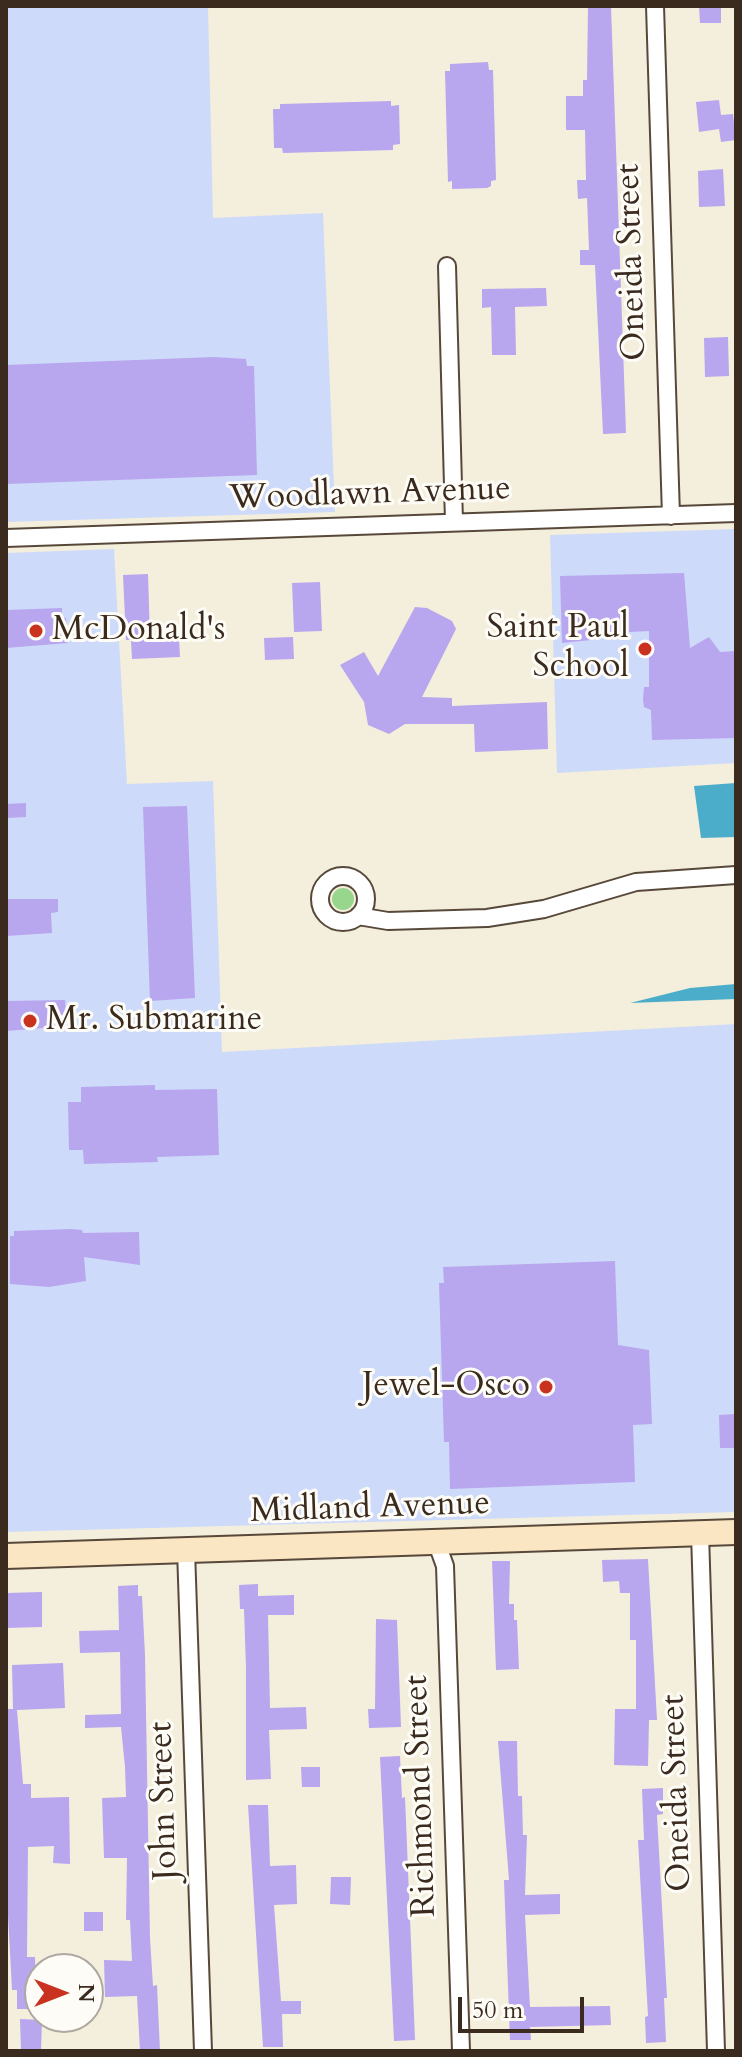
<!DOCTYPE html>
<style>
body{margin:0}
#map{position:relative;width:742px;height:2057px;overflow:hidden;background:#f4efdc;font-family:Cardo,serif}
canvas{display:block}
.frame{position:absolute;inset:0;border:8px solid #3b2a1e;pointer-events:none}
.north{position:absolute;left:24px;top:1953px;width:80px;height:80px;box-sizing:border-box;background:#fdfcf7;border:2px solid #afa8a0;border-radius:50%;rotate:90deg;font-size:22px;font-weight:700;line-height:32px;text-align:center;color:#3b2a1e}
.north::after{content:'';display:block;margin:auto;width:28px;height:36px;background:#c8321e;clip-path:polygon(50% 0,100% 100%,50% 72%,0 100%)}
.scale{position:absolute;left:458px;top:1997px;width:126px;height:36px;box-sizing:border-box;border:4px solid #3b2a1e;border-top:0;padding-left:10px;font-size:24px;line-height:28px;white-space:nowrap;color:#3b2a1e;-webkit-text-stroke:6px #fdfcf7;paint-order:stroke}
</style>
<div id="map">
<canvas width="742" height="2057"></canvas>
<div class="frame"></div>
<div class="north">N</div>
<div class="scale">50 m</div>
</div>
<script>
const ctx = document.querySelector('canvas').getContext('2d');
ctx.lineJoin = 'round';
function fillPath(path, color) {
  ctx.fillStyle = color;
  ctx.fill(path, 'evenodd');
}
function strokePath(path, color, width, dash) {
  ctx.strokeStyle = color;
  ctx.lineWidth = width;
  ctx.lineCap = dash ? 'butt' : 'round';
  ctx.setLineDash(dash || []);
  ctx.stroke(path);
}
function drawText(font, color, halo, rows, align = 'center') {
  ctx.font = font + ' Cardo,serif';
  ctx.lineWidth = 6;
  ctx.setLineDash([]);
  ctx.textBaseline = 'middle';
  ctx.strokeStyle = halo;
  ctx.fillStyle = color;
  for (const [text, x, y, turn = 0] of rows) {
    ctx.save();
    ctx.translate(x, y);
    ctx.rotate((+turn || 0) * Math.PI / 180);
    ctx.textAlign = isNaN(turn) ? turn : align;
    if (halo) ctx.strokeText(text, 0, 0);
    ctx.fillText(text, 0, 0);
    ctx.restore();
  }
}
fillPath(new Path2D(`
 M6 6H208L213 218 323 213 335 512 6 522Z
 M736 529V763L557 773 550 535Z
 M114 549 127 784 213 781 222 1052 736 1024V1512L6 1532V553Z`), '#cedafa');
fillPath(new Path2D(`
 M332 899a11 11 0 1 1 22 0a11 11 0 1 1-22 0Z`), '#97d68c');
fillPath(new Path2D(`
 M736 783V837L701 838 694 786Z
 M736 984V999L630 1003 690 988Z`), '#4cadcb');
fillPath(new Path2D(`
 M588 6H611L626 433 603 434 595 265H580V250H589L587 198 578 199 577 180H586L585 130H566V96H583V80H587Z
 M699 6H721V23H700Z
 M488 62 489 70H493L496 180 491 181V186L487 188 452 189V181L448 182 445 71H450V64Z
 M719 100 721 115 733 114 736 140 721 142 719 129 699 132 696 102Z
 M391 101V106L399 105 400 144 393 145V150L283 153 282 148H274L273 109H280V104Z
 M723 169 725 206 699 207 698 171Z
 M546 288 547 306 515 307 516 355H492L491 307 482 308V289Z
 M728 337 729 376 705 377 704 338Z
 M214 357 246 359 247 366H254L257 475 6 484V365Z
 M684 573 690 648 709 637 720 652 736 651V738L652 740 651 710 644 707 643 699 644 687H649V631L590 634 591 640 562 643 560 576Z
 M148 574 150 638 179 637 180 657 132 659 131 640H126L123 575Z
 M320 582 322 631 294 632 292 583Z
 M415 607 427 608 452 621 456 629 422 697 452 698V706L547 702 548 749 475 752 474 724H405L389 734 368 725 364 702 340 665 364 652 378 676Z
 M62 608V618H66L68 643 6 648V610Z
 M293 637 294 659 265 660 264 638Z
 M26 803V817L6 818V804Z
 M187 806 195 998 150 1001 143 807Z
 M6 899H58V912L51 913 52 933 6 936Z
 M65 1000 66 1015H54L55 1027 6 1031V1001Z
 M155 1085V1090L217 1089 219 1155 157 1157 158 1162 84 1164 83 1150H69L68 1102H81V1087Z
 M71 1229 82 1230 83 1233 139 1232 140 1265 84 1257 86 1281 49 1287 10 1284V1236H14V1231Z
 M615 1261 618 1345 649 1350 652 1424 633 1425 635 1482 450 1489 449 1442H444L439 1283H444L443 1267Z
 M736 1414V1448H720L719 1415Z
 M648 1559 657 1720H649L648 1766 614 1765 615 1709H636V1640H630V1593H620L619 1581 603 1582 602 1560Z
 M492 1561H510L509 1604H514V1620H517L519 1669 496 1670Z
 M258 1584V1596L294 1595V1615H268L270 1708 306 1707 307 1729 269 1730 271 1779 246 1780V1668L244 1609H240L239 1585Z
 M138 1585V1596H142L145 1655 150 1938 153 1986 157 1985 160 2051H140L137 1996 105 1997 104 1960 132 1961 130 1920H126L127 1858H104L102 1798 126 1797 125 1767 121 1727 85 1728V1715L121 1714 120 1652 80 1653 79 1631 119 1630 118 1586Z
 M42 1592V1627L6 1628V1593Z
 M376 1619 397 1620 401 1727 369 1728 368 1709H375Z
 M63 1663 65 1708 17 1710 23 1784H31V1798L69 1797 70 1864 53 1863 54 1846 28 1847 27 1957H35L36 1999H30V2009H17V1990H12L6 1878V1709H13L12 1665Z
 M498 1741H517L518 1796H522L523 1835H527L525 1895 560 1894V1914L525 1915 530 2007 610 2006 611 2025 530 2027 531 2040H510L504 1880H509Z
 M400 1756 402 1798 405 1797 415 2040 394 2041 380 1757Z
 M301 1767H320V1787H302Z
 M663 1788V1814L657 1815 667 1998H664L666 2042 646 2043 645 2017 648 2016 638 1840H644L642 1789Z
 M248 1805H268L270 1866 296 1865 297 1904 274 1905 281 2001H301V2014H282L283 2047H263Z
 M331 1877H351L350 1905 330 1904Z
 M84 1912H103V1931H84Z
 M20 2019 42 2020 41 2051H21Z`), '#b8a6ee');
const minor = new Path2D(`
 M655 6 671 516
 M447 266 454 522
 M6 538 736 513
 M320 899a23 23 0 1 1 46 0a23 23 0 1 1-46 0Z
 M358 916 388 921 487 918 544 909 636 882 736 875
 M700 1533 716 2051
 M436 1541 445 1566 461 2051
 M186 1550 203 2051`);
const secondary = new Path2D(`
 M6 1556 736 1532`);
strokePath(minor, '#57483a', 20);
strokePath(secondary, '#57483a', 28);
strokePath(minor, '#fff', 16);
strokePath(secondary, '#fbe6c3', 24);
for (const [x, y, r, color] of [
 [36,631,8,"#c8321e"],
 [645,649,8,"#c8321e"],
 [30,1021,8,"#c8321e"],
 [546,1387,8,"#c8321e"]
]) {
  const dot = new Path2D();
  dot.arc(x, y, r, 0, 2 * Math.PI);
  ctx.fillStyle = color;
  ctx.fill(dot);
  strokePath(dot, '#fdfcf7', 3);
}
drawText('34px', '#3b2a1e', '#fdfcf7', [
 ["Oneida Street",633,262,-92],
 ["Woodlawn Avenue",370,495,-2],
 ["Midland Avenue",370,1509,-2],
 ["Oneida Street",678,1793,-92],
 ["Richmond Street",422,1796,-92],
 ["John Street",165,1801,-92]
]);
drawText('34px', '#3b2a1e', '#fdfcf7', [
 ["Saint Paul",629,629],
 ["School",629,668],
 ["McDonald's",52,631,"left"],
 ["Mr. Submarine",46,1021,"left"],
 ["Jewel-Osco",530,1387]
], 'right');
</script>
